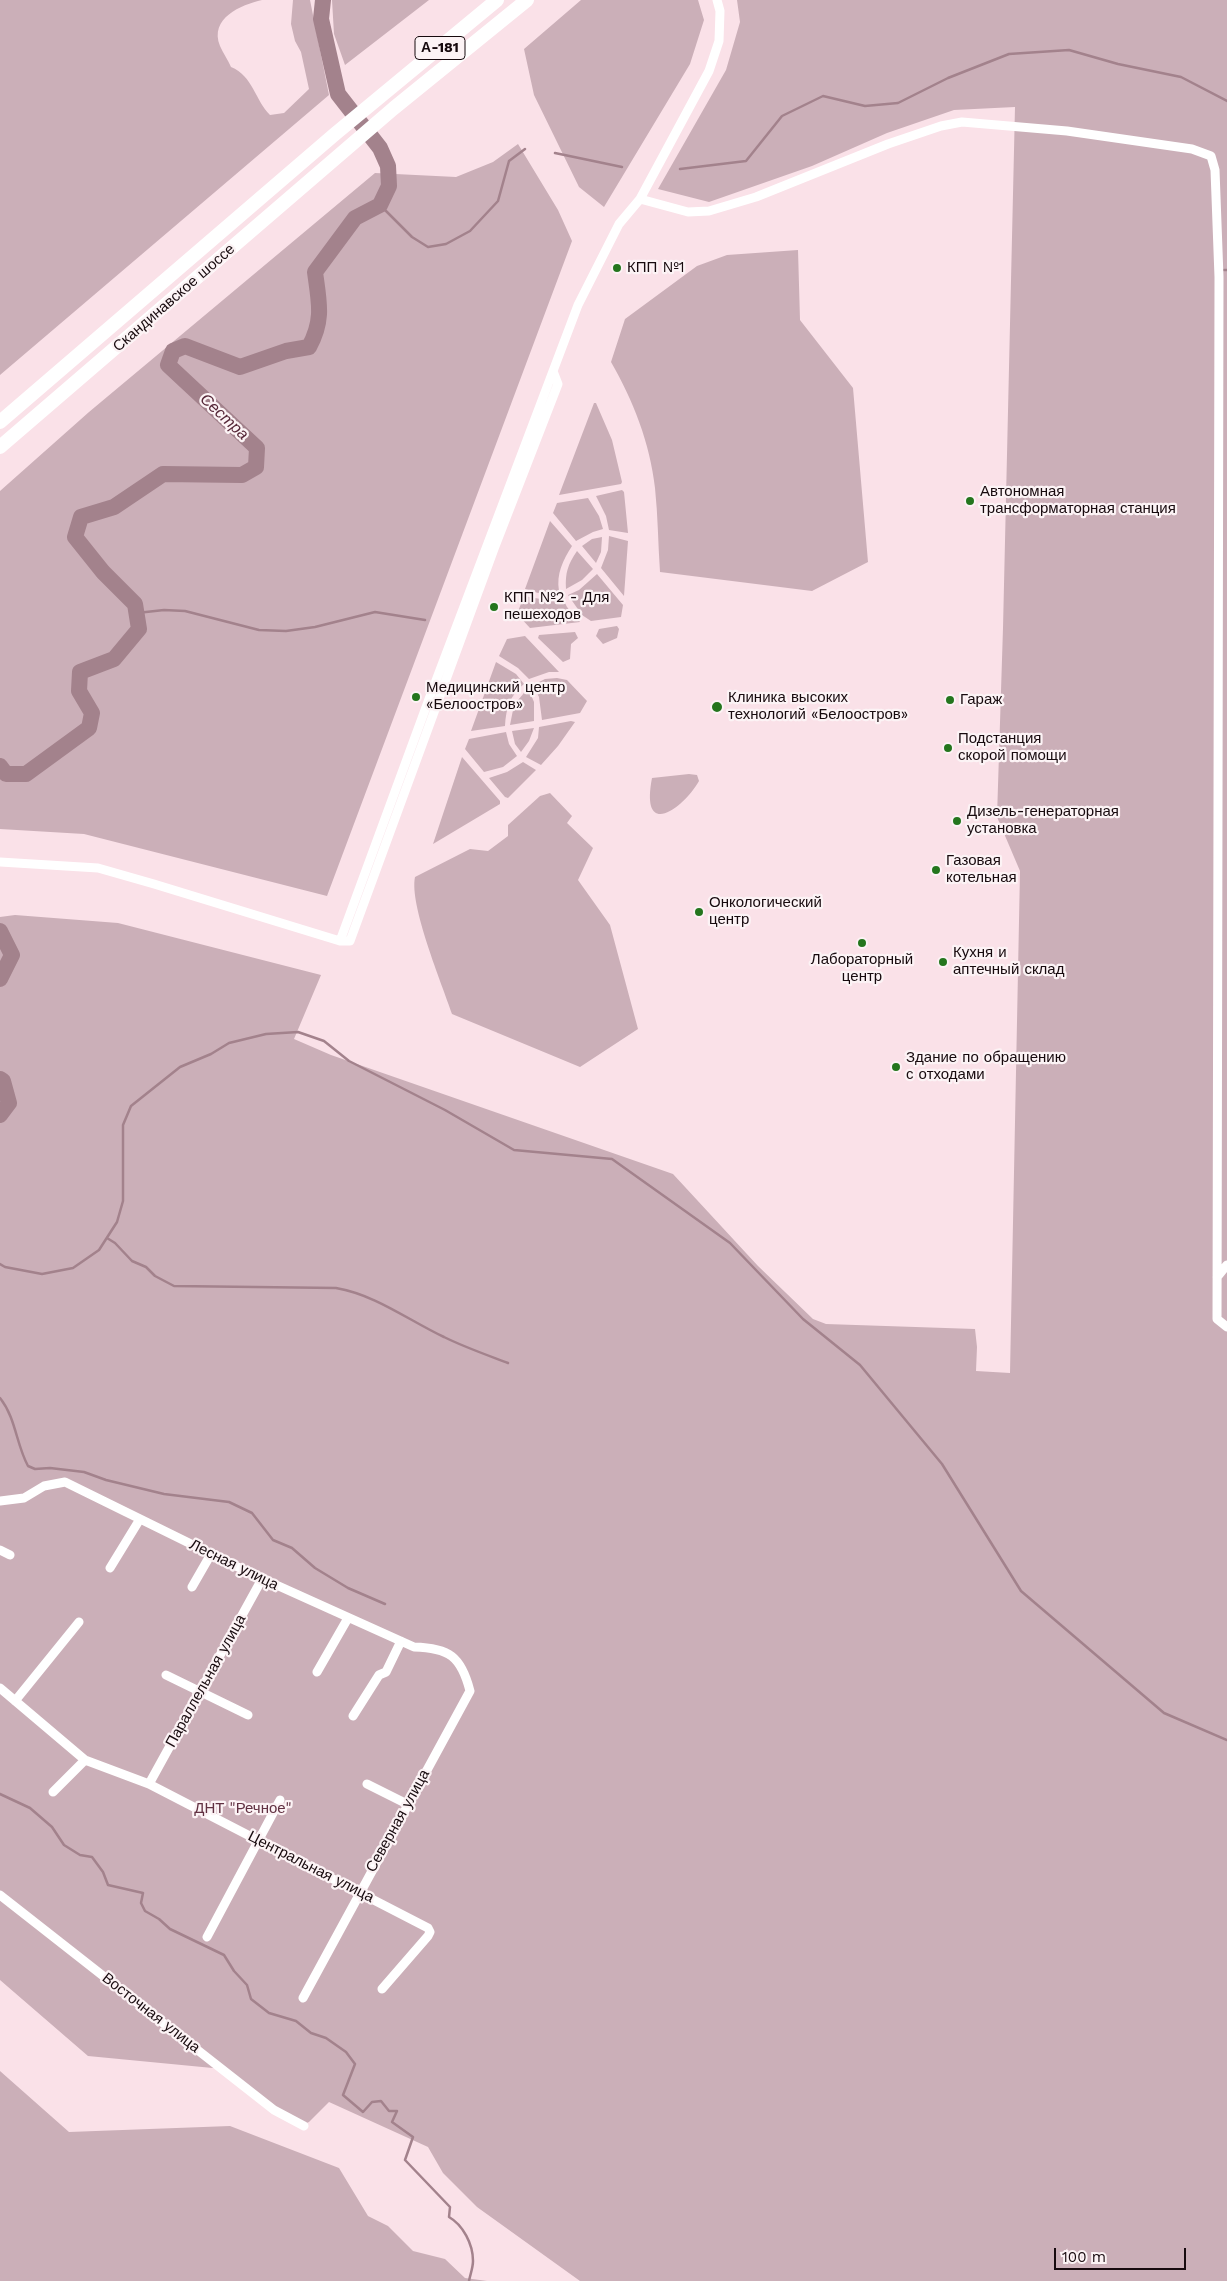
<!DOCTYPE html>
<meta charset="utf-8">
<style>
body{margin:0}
#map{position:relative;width:1227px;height:2281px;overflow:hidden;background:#fae1e8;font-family:"Work Sans",sans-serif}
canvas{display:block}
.scale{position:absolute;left:1054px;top:2248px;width:132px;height:22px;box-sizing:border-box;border:2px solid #170a0e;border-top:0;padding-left:6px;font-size:15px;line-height:18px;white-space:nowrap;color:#170a0e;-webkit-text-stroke:4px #fcf3f5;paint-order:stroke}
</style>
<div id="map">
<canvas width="1227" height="2281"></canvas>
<div class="scale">100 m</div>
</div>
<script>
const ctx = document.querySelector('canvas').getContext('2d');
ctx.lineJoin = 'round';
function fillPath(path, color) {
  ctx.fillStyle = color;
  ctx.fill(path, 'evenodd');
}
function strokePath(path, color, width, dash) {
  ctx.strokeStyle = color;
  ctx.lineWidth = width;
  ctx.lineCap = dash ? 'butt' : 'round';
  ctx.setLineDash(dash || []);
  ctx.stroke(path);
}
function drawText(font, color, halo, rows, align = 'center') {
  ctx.font = font + ' "Work Sans",sans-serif';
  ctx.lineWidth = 4.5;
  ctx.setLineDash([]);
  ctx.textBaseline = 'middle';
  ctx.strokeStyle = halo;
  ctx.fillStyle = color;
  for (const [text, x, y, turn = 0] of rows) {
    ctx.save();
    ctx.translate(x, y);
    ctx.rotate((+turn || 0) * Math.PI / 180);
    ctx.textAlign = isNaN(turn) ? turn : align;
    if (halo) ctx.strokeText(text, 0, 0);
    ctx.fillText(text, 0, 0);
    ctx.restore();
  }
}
fillPath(new Path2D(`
 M0 0H262C241 5 209 18 220 46 223 53 228 60 231 67 253 76 255 100 270 115L284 113 309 89 301 52 295 41 291 24 293 0H310L329 95 0 375Z
 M332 0H429L345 65 334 34Z
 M581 0H698L704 20 690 64 604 207 579 187 534 95 524 49Z
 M737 0H1227V2281H580L477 2207 443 2173 428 2147 329 2102 309 2122 302 2125 223 2069 88 2056 0 1980V917L15 915 118 923 321 975 294 1039 331 1055 673 1174 758 1266 813 1319 826 1324 975 1329 977 1347 976 1371 1010 1373 1020 871 997 817 1003 628 1015 107 954 110 887 133 812 166 709 202 658 189 726 70 740 22Z
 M518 144 558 210 572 241 327 896 84 834 0 829V491L89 412 375 173 456 177 493 162Z
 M798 250 800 320 853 388 868 562 812 591 660 572C658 544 658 516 655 488 650 443 633 400 611 362L625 319 697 266 727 255Z
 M594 403H596L612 440 622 482 621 484 559 495Z
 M622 490 624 492 628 533 609 530 606 516 596 496Z
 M588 498 599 516 603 529 593 532 576 541 553 513 557 503Z
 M550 521 572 546C563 560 556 574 559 591L538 593 525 589Z
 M609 536 628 541 624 596 601 568 608 550Z
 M602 537 601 552 596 563 582 546 592 539Z
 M577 551 593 569 582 580 566 589C565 573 568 564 577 551Z
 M597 574 623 605 621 617 591 621 582 615 568 595 579 590Z
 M524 596 546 600 562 597 567 607 580 622 530 628 517 614Z
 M617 626 619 629 617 638 603 644 596 636 599 629Z
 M575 632 578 638 571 644 570 659 563 662 538 638 539 635Z
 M525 636 559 672H549L529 679 518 668 499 656 507 639Z
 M496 662 516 674 524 684C510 695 506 708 505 726L471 731Z
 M557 678 567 680 587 701 580 713 542 720 539 697 533 685 545 679Z
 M528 688 534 702V721L510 725 514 705Z
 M571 721 575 722 558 746 541 765 526 757 538 738 539 727Z
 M534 728 529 741 521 752 515 744 512 731Z
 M506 732 509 744 517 756 503 767 484 772 465 749 469 739Z
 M462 757 500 801V804L433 844Z
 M523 762 536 770 508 798 505 797 489 778 507 772Z
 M689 774 697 775 699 781C683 809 640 840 652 778Z
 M550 793 572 816 567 823 593 848 578 880 610 925 638 1029 580 1067 452 1014C442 984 409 905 415 877L470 849 488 851 508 836V825L540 796Z
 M0 2071 69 2132 230 2126 339 2168 368 2216 388 2226 413 2251 445 2259 465 2278 487 2281H0Z`), '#cbafb8');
strokePath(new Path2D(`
 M555 153 622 167
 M680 169 746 161 782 116 823 96 865 106 898 103 948 78 1009 54 1069 50 1118 64 1181 77 1227 101
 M380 205 412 237 428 247 446 244 470 231 498 201 509 161 525 149
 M1224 270H1227
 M137 613 164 610 185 611 259 630 286 631 315 627 375 612 425 620
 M107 1238 115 1243 132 1261 146 1267 155 1276 174 1286 336 1288C376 1295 408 1320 444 1337 464 1347 487 1355 508 1363
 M0 1264 5 1267 42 1274 73 1268 99 1250 117 1222 123 1201V1125L131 1106 180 1067 211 1054 229 1043 266 1034 298 1032 324 1041 349 1061 445 1110 514 1150 612 1159 730 1243 803 1319 860 1365 942 1464 1021 1591 1164 1713 1227 1740
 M0 1398C16 1418 16 1444 28 1466L35 1469 50 1468 84 1472 106 1480 164 1494 229 1502 252 1513 273 1540 292 1548 315 1568 348 1588 385 1604
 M0 1794 30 1808 52 1827 64 1845 80 1855 92 1857 103 1872 108 1885 143 1893 141 1903 145 1911 159 1919 170 1929 224 1955 234 1971 247 1985 251 1999 269 2013 296 2021 311 2033 326 2038 346 2052 355 2064 343 2095 363 2112 372 2102 381 2101 389 2111H397L392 2122 413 2137 405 2160 450 2207 449 2217C463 2225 473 2244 473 2261 473 2268 470 2275 469 2281`), '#a3828c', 2.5);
strokePath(new Path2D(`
 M0 766 6 774H26L89 728 92 713 79 691 80 672 114 659 139 629 135 604 103 572 75 537 81 517 114 507 163 474 242 475 256 467 257 448 168 365 173 351 185 346 240 367 286 351 309 347C324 320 319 302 315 272L355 218 380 205 389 186 388 166 380 148 338 94 321 19 323 0
 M0 931 12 955 0 979
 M0 1079 3 1081 9 1103 0 1115`), '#a3828c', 16);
strokePath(new Path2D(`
 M640 199 688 212 709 211 756 197 888 144 941 126 962 122 1067 131 1192 149 1211 156 1215 170 1219 277 1217 1319 1227 1327
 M0 862 98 868 154 884 340 941H350L494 549 558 384 553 371
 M340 941 429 699 578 305 619 224 640 199 709 71 719 41 720 11 717 0
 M1217 1277 1227 1265
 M0 1501 24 1498 44 1486 65 1482 252 1574 414 1647C449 1648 461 1656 470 1691L303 1998
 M0 1550 10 1555
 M110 1568 140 1519
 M192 1587 211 1554
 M317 1672 348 1618
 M166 1675 248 1715
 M0 1688 85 1760 149 1784 428 1928 430 1932 428 1936 382 1989
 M15 1701 79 1622
 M353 1716 379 1675 386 1672 401 1641
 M149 1784 262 1579
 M367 1784 407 1804
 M53 1792 85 1760
 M0 1895 274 2110 304 2126
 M207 1937 280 1800`), '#fff', 9);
strokePath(new Path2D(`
 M0 422 335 134 497 0
 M0 447 394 108 527 0`), '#fff', 14);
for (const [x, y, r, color] of [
 [617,268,5,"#24751d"],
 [970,501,5,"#24751d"],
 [494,607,5,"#24751d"],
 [416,697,5,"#24751d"],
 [950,700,5,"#24751d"],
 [717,707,6,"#24751d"],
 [948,748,5,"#24751d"],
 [957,821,5,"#24751d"],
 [936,870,5,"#24751d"],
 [699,912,5,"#24751d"],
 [862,943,5,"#24751d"],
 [943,962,5,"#24751d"],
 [896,1067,5,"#24751d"]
]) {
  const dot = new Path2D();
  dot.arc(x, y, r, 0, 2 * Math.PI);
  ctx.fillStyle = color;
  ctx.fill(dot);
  strokePath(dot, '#fcf3f5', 2);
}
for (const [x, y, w] of [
 [440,48,50]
]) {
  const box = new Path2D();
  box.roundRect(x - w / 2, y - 11.5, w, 23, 4);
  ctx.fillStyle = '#fcf3f5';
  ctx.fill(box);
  strokePath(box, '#170a0e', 1);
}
drawText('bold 14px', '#170a0e', null, [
 ["А-181",440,48]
]);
drawText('15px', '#170a0e', '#fcf3f5', [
 ["КПП №1",627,268],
 ["Автономная",980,492],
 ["трансформаторная станция",980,509],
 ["КПП №2 - Для",504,598],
 ["пешеходов",504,615],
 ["Медицинский центр",426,688],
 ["«Белоостров»",426,705],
 ["Клиника высоких",728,698],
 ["технологий «Белоостров»",728,715],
 ["Гараж",960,700],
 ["Подстанция",958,739],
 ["скорой помощи",958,756],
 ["Дизель-генераторная",967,812],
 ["установка",967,829],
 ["Газовая",946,861],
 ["котельная",946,878],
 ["Онкологический",709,903],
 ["центр",709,920],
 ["Кухня и",953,953],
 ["аптечный склад",953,970],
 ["Лабораторный",862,960,"center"],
 ["центр",862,977,"center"],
 ["Здание по обращению",906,1058],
 ["с отходами",906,1075]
], 'left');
drawText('15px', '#170a0e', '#fcf3f5', [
 ["Скандинавское шоссе",174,298,-41],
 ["Лесная улица",234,1565,26],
 ["Параллельная улица",206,1681,-61],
 ["Северная улица",398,1821,-61],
 ["Центральная улица",311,1867,27],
 ["Восточная улица",151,2013,38]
]);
drawText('15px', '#613142', '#fcf3f5', [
 ["ДНТ \"Речное\"",243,1809]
]);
drawText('italic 16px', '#562738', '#fcf3f5', [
 ["Сестра",224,417,43]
]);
</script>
